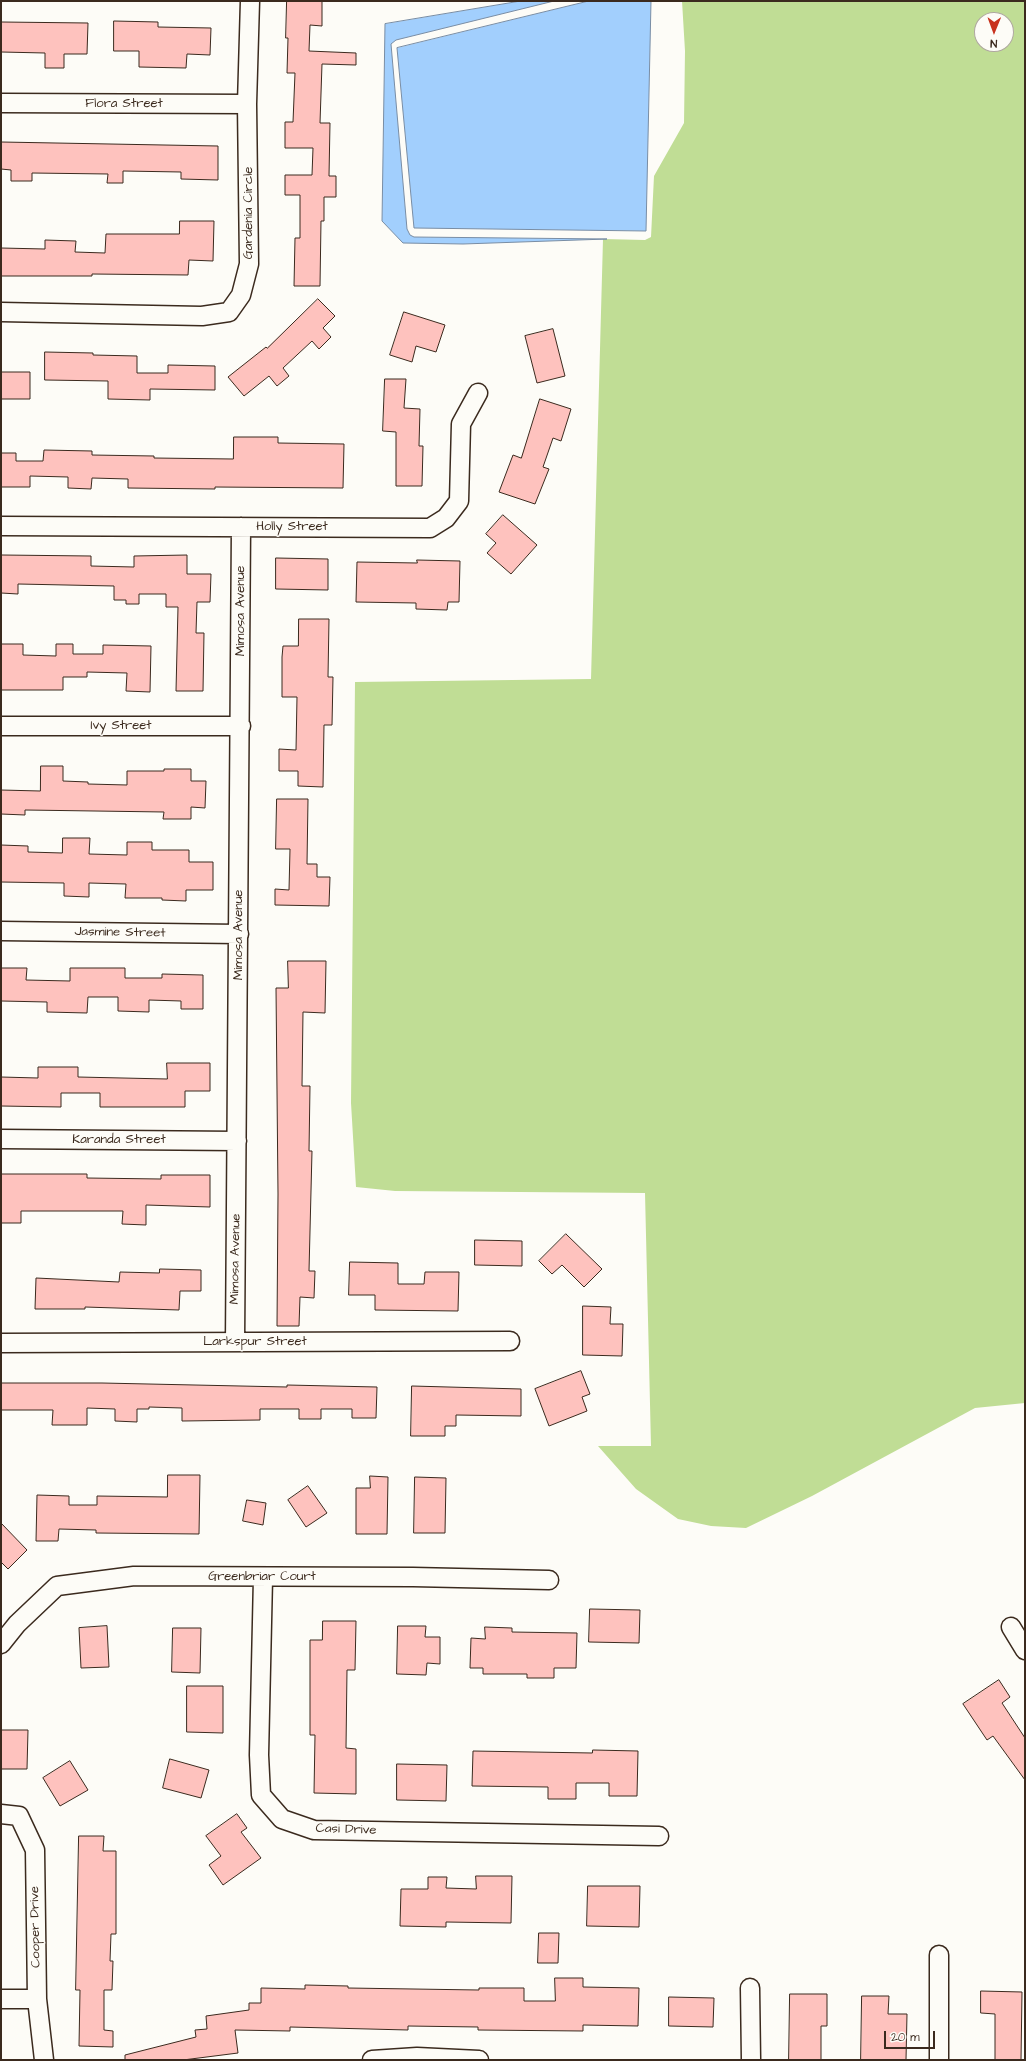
<!DOCTYPE html>
<style>
body{margin:0}
#map{position:relative;width:1026px;height:2061px;overflow:hidden;background:#fdfcf7;font-family:"Architects Daughter",sans-serif}
canvas{display:block}
.frame{position:absolute;inset:0;border:2px solid #3b2a1e;pointer-events:none}
.north{position:absolute;left:974px;top:12px;width:40px;height:40px;box-sizing:border-box;background:#fdfcf7;border:1px solid #afa8a0;border-radius:50%;rotate:181deg;font-size:11px;font-weight:700;line-height:16px;text-align:center;color:#3b2a1e}
.north::after{content:'';display:block;margin:auto;width:14px;height:18px;background:#c8321e;clip-path:polygon(50% 0,100% 100%,50% 72%,0 100%)}
.scale{position:absolute;left:884px;top:2031px;width:51px;height:18px;box-sizing:border-box;border:2px solid #3b2a1e;border-top:0;padding-left:5px;font-size:12px;line-height:14px;white-space:nowrap;color:#3b2a1e;-webkit-text-stroke:3px #fdfcf7;paint-order:stroke}
</style>
<div id="map">
<canvas width="1026" height="2061"></canvas>
<div class="frame"></div>
<div class="north">N</div>
<div class="scale">20 m</div>
</div>
<script>
const ctx = document.querySelector('canvas').getContext('2d');
ctx.lineJoin = 'round';
function fillPath(path, color) {
  ctx.fillStyle = color;
  ctx.fill(path, 'evenodd');
}
function strokePath(path, color, width, dash) {
  ctx.strokeStyle = color;
  ctx.lineWidth = width;
  ctx.lineCap = dash ? 'butt' : 'round';
  ctx.setLineDash(dash || []);
  ctx.stroke(path);
}
function drawText(font, color, halo, rows, align = 'center') {
  ctx.font = font + ' "Architects Daughter",sans-serif';
  ctx.lineWidth = 3;
  ctx.setLineDash([]);
  ctx.textBaseline = 'middle';
  ctx.strokeStyle = halo;
  ctx.fillStyle = color;
  for (const [text, x, y, turn = 0] of rows) {
    ctx.save();
    ctx.translate(x, y);
    ctx.rotate((+turn || 0) * Math.PI / 180);
    ctx.textAlign = isNaN(turn) ? turn : align;
    if (halo) ctx.strokeText(text, 0, 0);
    ctx.fillText(text, 0, 0);
    ctx.restore();
  }
}
fillPath(new Path2D(`
 M682 1H1025V1403L975 1408 812 1496 746 1528 711 1526 678 1519 636 1489 598 1446H651L645 1193 395 1191 356 1187 351 1103 355 682 591 679 603 239 645 240 651 237 654 176 684 123 685 51ZM982 20H1006V44H982Z`), '#c0dd95');
const water = new Path2D(`
 M521 1H554L396 40 391 44 407 229 410 235 414 237 607 239 463 244 403 243 382 221 385 24Z
 M589 1H651L646 231 414 228 397 48Z`);
fillPath(water, '#a2cffd');
strokePath(water, '#798da4', 1);
const building = new Path2D(`
 M287 1H322V26L310 25 309 51 356 53V65L322 64 320 123H330L329 176H336V197H324V221H321L320 286H294L295 238H300V195H285V175H312L313 148H285V122H293L295 73H287L288 38H286Z
 M114 21 158 22V27L211 28 210 55 187 54 186 68 139 67V51H114Z
 M1 22 88 23 87 54H64V68H45V53L1 52Z
 M1 142 218 146V180L181 179V172L123 171V183H107L108 174 32 173V181H11V170L1 169Z
 M180 221H214L213 261 189 260 188 275 92 274V276H1V248L45 249V240L76 241 75 252 105 253 106 234H179Z
 M318 299 335 316 323 328 331 337 319 349 312 341 283 368 289 376 277 386 269 376 244 396 228 377 266 347 267 348Z
 M404 312 445 325 436 352 416 346 412 362 390 355Z
 M553 329 565 376 537 383 525 336Z
 M45 352 93 353V355L137 356V373H168V365L215 366V390L150 389V400L108 399V381L45 380Z
 M1 372H30V399H1Z
 M385 379H406L404 408 420 409 419 446H423L422 486H396V432L383 431Z
 M540 399 571 409 561 441 553 438 543 467 549 469 535 504 499 492 513 455 521 458Z
 M234 437H278V443L344 444 343 488 215 487V489L128 488V479L92 478 91 489 68 488V477L30 476V487H1V453H16V461H43L44 450 92 451V455L154 456V458L233 459Z
 M503 515 537 545 511 574 487 553 496 543 486 534Z
 M1 555 91 556V566L134 567V556L187 555V574H211L210 602H197L196 633H204L203 691H176L178 607H166V594H139V604H126V600H114V586L18 584V594L1 593Z
 M276 558 328 559V590L276 589Z
 M417 560 460 561 459 602H448L447 610 416 609V603L356 602 357 562 417 563Z
 M299 619H329L328 677H333L332 725H324L323 787 298 786V771H279V749L296 750 297 697H282V657L283 646H298Z
 M1 644H23V655L56 656V644H73V654H103V645L151 646 150 692 126 691 127 673 87 672V677H63V690H1Z
 M41 766H63V781L88 782V784L127 785V771H164V769H191V781H206L205 808 191 807V819H163L164 812 25 810V815L1 814V790L40 791Z
 M277 799H308L307 864H317V877H330L329 906 275 905V889L289 890 290 849H276Z
 M63 838H90L89 854 127 855V842H152V850H189V862H213V890H186V901L162 900V898H125L126 884 89 883V897L64 896V883L1 882V845L28 846V852L62 853Z
 M288 961H326L325 1013 303 1012 302 1086H310L309 1151H312L309 1271H315L314 1298 300 1297 299 1326H277L278 1194 276 988H288Z
 M1 968H27L26 980 70 981V968H125V978H162V974L203 975V1009H181V1001L149 1000V1012L118 1011V997H88L87 1013 47 1012V1002L1 1001Z
 M167 1063H210V1091H185V1107H100V1093H61V1107L1 1106V1077L38 1078V1067H78V1077L167 1079Z
 M1 1174H87V1178L161 1179V1175H210V1207L146 1205V1225L122 1224 123 1211H21V1223H1Z
 M566 1234 602 1269 584 1287 562 1265 552 1274 539 1261Z
 M475 1240 522 1241V1266L475 1265Z
 M350 1262 398 1263V1284H424L425 1272H459L458 1311 375 1310V1295H349Z
 M160 1269 201 1270V1291H180L179 1310 85 1307V1309H35L36 1278 119 1282 120 1272 159 1273Z
 M583 1306 611 1307 610 1324H623L622 1356 583 1355Z
 M581 1371 590 1394 582 1397 587 1411 549 1426 535 1389Z
 M1 1383H102L287 1387V1385L377 1387 376 1418H352V1409H321V1419H299V1409H260V1420L182 1421V1408L149 1407V1409H137V1422L115 1421V1409L87 1408V1425H52L53 1410H1Z
 M412 1386 521 1389V1416L456 1415V1426H445V1436H411Z
 M168 1475H200L199 1534 96 1533V1530L59 1529 58 1541H36L37 1495 69 1496V1505H97V1496L167 1497Z
 M370 1476 388 1477 387 1534H356V1488H370Z
 M415 1477 446 1478 445 1533H414Z
 M308 1486 327 1513 306 1527 288 1500Z
 M247 1500 266 1503 263 1525 243 1521Z
 M1 1523 27 1550 8 1569 1 1562Z
 M590 1609 640 1610 639 1643 589 1642Z
 M323 1621H356L355 1670H347L346 1748 356 1749V1794L314 1793 315 1735H310V1640H322Z
 M107 1626 109 1667 81 1668 79 1628Z
 M398 1626H426L425 1637H440V1664L427 1663 426 1675 397 1674Z
 M485 1627 512 1628V1632L577 1633 576 1668H554V1678H527V1674H483V1668H470L471 1638 485 1639Z
 M173 1628H201L200 1673 172 1672Z
 M999 1680 1010 1697 1002 1703 1025 1738V1780L993 1736 987 1740 963 1704Z
 M187 1686H223V1733L187 1732Z
 M1 1730H28L27 1769H1Z
 M593 1750 638 1751 637 1796H609V1783H576V1799H548V1787L472 1786 473 1751 592 1753Z
 M170 1759 209 1770 201 1798 163 1788Z
 M70 1761 88 1790 60 1806 43 1778Z
 M397 1764 447 1765 446 1801 397 1800Z
 M237 1814 247 1828 241 1832 261 1858 223 1885 209 1865 221 1856 206 1836Z
 M79 1836H104L103 1851H116V1934H111L110 1961H113L112 1990H104V2030L113 2031V2047L79 2046 80 1990H76Z
 M476 1876H512L511 1923 446 1922V1927L400 1926 401 1889H428V1877H447L446 1888 476 1889Z
 M588 1886H640L639 1927 587 1926Z
 M539 1933H559L558 1963H538Z
 M555 1978H583V1987L639 1988 638 2026 583 2025V2031L478 2030V2027L408 2026V2030L290 2027V2031L235 2030 238 2053 183 2060H125V2055L196 2037 195 2030 207 2029 206 2016 249 2010V2003H261V1988L305 1989V1985L348 1986V1988L479 1990V1988H524V2001H555Z
 M981 1991 1022 1992 1021 2060H995V2014L981 2013Z
 M790 1994H827V2026H821V2060H789Z
 M862 1996H889L888 2014H907L906 2060H861Z
 M669 1997 714 1998 713 2027 669 2026Z`);
fillPath(building, '#fec2be');
strokePath(building, '#3b2a1e', 1);
const minor = new Path2D(`
 M1 103 247 104
 M1 312 202 316 229 312 241 295 249 264 247 104 250 1
 M1 526 430 528 446 518 459 501 461 424 478 393
 M1 726H241
 M1 931 239 934
 M1 1139 237 1141
 M235 1342 241 527
 M1 1343 510 1341
 M263 1578 259 1755 261 1795 282 1819 314 1830 659 1836
 M1011 1627 1025 1650
 M1 1644 17 1624 57 1586 134 1576 413 1577 549 1580
 M1 1814 19 1816 35 1850 37 1999 44 2060
 M750 1988 751 2060
 M1 1999H37
 M372 2060 417 2057 479 2060
 M939 2060V1955`);
strokePath(minor, '#3b2a1e', 21);
strokePath(minor, '#fdfcf7', 18);
drawText('13px', '#3b2a1e', '#fdfcf7', [
 ["Flora Street",124,104],
 ["Gardenia Circle",249,213,-90],
 ["Holly Street",292,527],
 ["Mimosa Avenue",241,611,-90],
 ["Ivy Street",121,726],
 ["Jasmine Street",120,933,1],
 ["Mimosa Avenue",239,935,-90],
 ["Karanda Street",119,1140],
 ["Mimosa Avenue",236,1259,-89],
 ["Larkspur Street",255,1342],
 ["Greenbriar Court",262,1577],
 ["Casi Drive",346,1830,2],
 ["Cooper Drive",36,1927,-91]
]);
</script>
